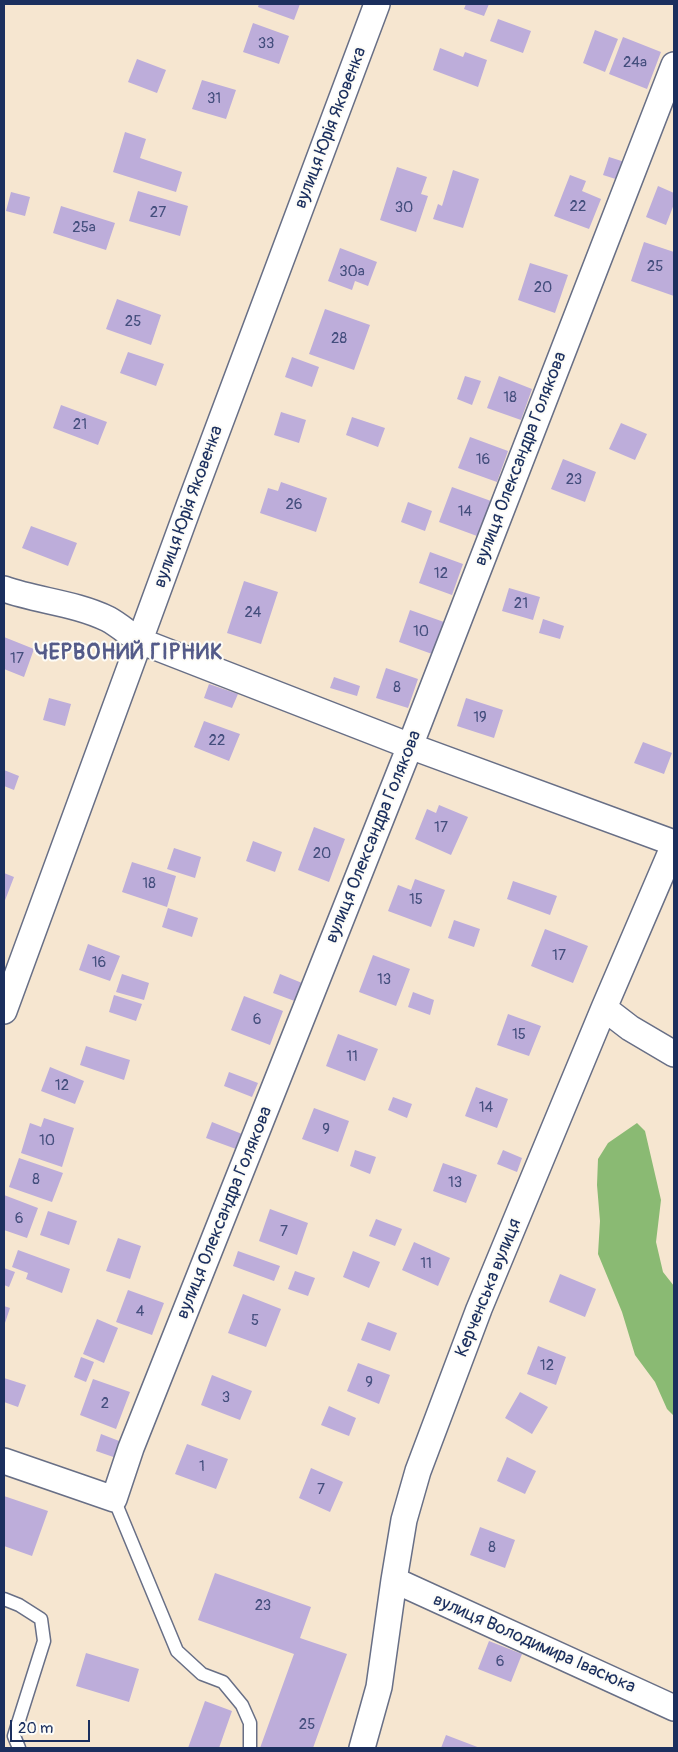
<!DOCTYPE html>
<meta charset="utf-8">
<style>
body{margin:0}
#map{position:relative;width:678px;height:1752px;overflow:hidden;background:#f6e6d0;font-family:Pangolin,sans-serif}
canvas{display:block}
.frame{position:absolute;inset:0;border:5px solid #1b2f5e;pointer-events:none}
.scale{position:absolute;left:10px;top:1720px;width:80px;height:22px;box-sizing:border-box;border:2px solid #1b2f5e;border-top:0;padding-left:6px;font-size:15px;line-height:18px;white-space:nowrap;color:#1b2f5e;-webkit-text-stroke:4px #fdfcf7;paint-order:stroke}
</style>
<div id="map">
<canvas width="678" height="1752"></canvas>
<div class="frame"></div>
<div class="scale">20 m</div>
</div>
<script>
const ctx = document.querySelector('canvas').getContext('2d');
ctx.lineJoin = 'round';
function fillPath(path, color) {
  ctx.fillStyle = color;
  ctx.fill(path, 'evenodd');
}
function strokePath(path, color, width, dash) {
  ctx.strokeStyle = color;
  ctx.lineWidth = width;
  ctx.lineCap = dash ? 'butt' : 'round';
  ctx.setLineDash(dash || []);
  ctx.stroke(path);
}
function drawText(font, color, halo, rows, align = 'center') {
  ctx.font = font + ' Pangolin,sans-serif';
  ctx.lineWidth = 4;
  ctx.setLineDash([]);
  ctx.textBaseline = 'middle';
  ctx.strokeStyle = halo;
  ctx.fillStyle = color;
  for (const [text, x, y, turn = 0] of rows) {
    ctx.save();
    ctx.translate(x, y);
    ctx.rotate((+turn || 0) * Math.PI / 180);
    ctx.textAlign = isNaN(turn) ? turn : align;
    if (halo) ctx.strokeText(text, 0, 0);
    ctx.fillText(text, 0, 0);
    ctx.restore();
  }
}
fillPath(new Path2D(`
 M637 1123 645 1131 661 1200 656 1242 663 1272 674 1286V1416L667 1409 655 1382 635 1355 622 1312 598 1254 600 1221 597 1185 598 1159 608 1143Z`), '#8aba73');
fillPath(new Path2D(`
 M259 4H300L294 20 258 7Z
 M466 4H489L484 16 464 9Z
 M498 19 531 31 523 53 490 41Z
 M253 23 289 36 279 64 243 52Z
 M595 30 618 39 605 72 583 63Z
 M623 37 661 52 647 89 609 74Z
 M440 48 463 57 465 52 487 60 478 87 433 70Z
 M137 59 166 70 157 93 128 82Z
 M202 80 236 90 226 119 192 109Z
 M125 132 146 139 140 158 182 172 176 192 113 172Z
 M609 157 631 164 625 182 603 175Z
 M397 167 427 177 421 194 428 196 416 232 380 220Z
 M453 170 479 179 463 228 433 219 438 204 442 206Z
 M570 175 586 181 582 191 601 199 589 229 554 216Z
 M658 186 674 193V204L666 225 646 217Z
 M138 191 188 206 180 236 129 221Z
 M11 192 30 197 25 216 6 211Z
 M61 206 115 223 106 250 53 233Z
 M644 242 674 252V296L631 281Z
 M340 248 377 262 368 286 355 281 352 290 328 281Z
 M530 263 568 275 555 313 518 300Z
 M117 299 161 315 151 345 106 329Z
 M325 309 370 325 354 370 309 354Z
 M128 352 164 364 156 386 120 373Z
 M292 357 319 367 312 387 285 377Z
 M465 376 481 381 472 405 457 399Z
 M499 376 532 389 521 420 487 408Z
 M61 405 107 422 98 445 53 428Z
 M281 412 306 420 299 443 274 435Z
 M352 417 385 428 378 447 346 435Z
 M621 423 647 434 635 460 609 449Z
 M470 437 508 451 497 482 458 468Z
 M563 459 596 472 585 502 551 489Z
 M281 482 327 498 316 532 260 513 268 488 278 491Z
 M452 487 491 501 477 536 439 522Z
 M408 502 432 511 425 531 401 522Z
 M31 526 77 543 68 566 22 548Z
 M430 552 463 564 452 595 419 583Z
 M244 581 278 592 261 644 227 633Z
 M509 588 540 597 533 620 502 611Z
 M410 610 444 622 432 654 399 642Z
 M543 619 564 626 560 639 539 633Z
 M4 637 34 649 24 677 4 669Z
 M386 668 418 679 408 708 376 698Z
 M334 677 360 686 357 696 330 688Z
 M209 684 238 694 232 708 204 698Z
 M49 698 71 704 65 726 43 720Z
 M466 698 503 710 494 738 457 726Z
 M204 721 240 734 229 761 194 747Z
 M643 742 672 753 664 774 634 763Z
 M4 770 19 776 14 790 4 786Z
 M439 805 468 817 451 855 415 839 427 809 436 813Z
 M314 827 345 839 329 882 298 870Z
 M253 841 282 852 275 872 246 861Z
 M174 848 201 857 195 878 167 869Z
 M132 862 176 876 167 907 122 892Z
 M4 873 14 877 4 903Z
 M415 879 445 890 431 927 388 911 398 885 411 890Z
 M513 881 557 896 550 915 507 899Z
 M168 908 198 918 192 937 162 927Z
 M454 920 480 929 474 947 448 938Z
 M545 929 588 946 573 983 531 966Z
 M88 944 120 956 110 981 79 970Z
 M373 955 410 969 396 1006 359 992Z
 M122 974 149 983 144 1000 116 992Z
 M280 974 307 985 300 1003 273 993Z
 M413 992 434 1000 430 1015 408 1007Z
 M114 995 142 1004 136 1021 109 1012Z
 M244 996 283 1011 270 1045 231 1030Z
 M508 1014 541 1026 529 1056 497 1045Z
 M338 1034 378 1049 365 1081 326 1066Z
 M86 1046 130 1060 124 1080 80 1065Z
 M50 1067 84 1081 75 1104 41 1091Z
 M229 1072 258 1083 252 1097 224 1086Z
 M476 1087 508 1099 497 1128 465 1116Z
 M393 1097 412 1104 407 1118 388 1110Z
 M314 1108 349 1121 338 1152 302 1139Z
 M44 1118 74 1128 62 1167 21 1153 30 1123 41 1127Z
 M212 1122 242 1134 236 1149 206 1138Z
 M355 1150 376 1157 370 1174 350 1166Z
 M503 1150 522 1158 517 1172 497 1164Z
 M19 1158 63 1173 52 1202 9 1187Z
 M443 1163 477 1175 466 1203 433 1191Z
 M4 1195 38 1208 27 1238 4 1230Z
 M270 1209 308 1223 297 1255 259 1241Z
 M48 1211 77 1221 69 1245 40 1235Z
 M376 1219 402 1229 395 1246 369 1236Z
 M118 1238 141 1246 130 1279 106 1271Z
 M414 1242 450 1258 438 1286 402 1270Z
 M18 1250 70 1269 62 1293 26 1279 28 1273 12 1267Z
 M238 1251 280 1266 274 1281 233 1266Z
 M353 1251 380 1262 369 1288 343 1277Z
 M4 1268 15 1272 9 1287 4 1285Z
 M295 1271 315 1278 308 1296 288 1289Z
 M560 1274 596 1289 585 1317 549 1302Z
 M128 1290 164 1303 152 1335 116 1322Z
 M243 1294 281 1309 266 1347 228 1333Z
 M4 1306 10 1308 4 1326Z
 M97 1319 118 1328 104 1363 83 1354Z
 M368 1322 397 1333 390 1351 361 1340Z
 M538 1346 566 1357 556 1385 527 1374Z
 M81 1357 94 1362 86 1382 74 1377Z
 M358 1363 390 1375 379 1404 347 1391Z
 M212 1375 252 1391 240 1420 201 1405Z
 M4 1378 26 1385 18 1407 4 1402Z
 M93 1379 130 1392 116 1429 80 1415Z
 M520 1392 548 1407 532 1434 505 1418Z
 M329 1406 356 1418 349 1436 321 1425Z
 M101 1434 127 1444 122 1460 96 1451Z
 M187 1444 228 1459 216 1489 175 1474Z
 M507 1457 536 1471 525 1494 497 1481Z
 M311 1468 343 1482 330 1512 299 1498Z
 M4 1496 48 1511 32 1556 4 1546Z
 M480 1527 515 1540 505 1568 470 1555Z
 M215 1573 311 1607 300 1638 347 1654 313 1748H260L294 1654 198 1620Z
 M489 1641 522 1654 511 1682 478 1669Z
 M86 1653 139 1669 129 1702 76 1686Z
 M205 1701 232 1711 219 1748H188Z
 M446 1735 480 1748H441Z`), '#bdadda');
const service = new Path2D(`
 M114 1499 177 1651 202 1674 223 1682 242 1705 250 1723V1748
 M4 1599 19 1605 41 1619 44 1641 14 1736 19 1748`);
const minor = new Path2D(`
 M4 589C38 601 75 603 108 619 119 625 129 634 140 641L410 746 674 843
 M604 1008 630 1028 674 1054
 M4 1011 189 506 377 4
 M4 1461 114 1499 131 1448 410 746 674 65
 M394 1580 674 1708
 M362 1748 379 1687 394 1580 404 1520 418 1471 479 1309 604 1008 674 845`);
strokePath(service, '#686f86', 15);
strokePath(minor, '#686f86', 28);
strokePath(service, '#fff', 12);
strokePath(minor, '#fff', 25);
drawText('15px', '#444e7d', null, [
 ["33",266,44],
 ["24а",635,63],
 ["31",214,99],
 ["22",578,207],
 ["30",404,208],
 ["27",158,213],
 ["25а",84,228],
 ["25",655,267],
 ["30а",352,272],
 ["20",543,288],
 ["25",133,322],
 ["28",339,339],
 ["18",510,398],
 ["21",80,425],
 ["16",483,460],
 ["23",574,480],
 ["26",294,505],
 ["14",465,512],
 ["12",441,574],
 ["21",521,604],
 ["24",253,613],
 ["10",421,632],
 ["17",17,659],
 ["8",397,688],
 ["19",480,718],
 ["22",217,741],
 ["17",441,828],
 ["20",322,854],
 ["18",149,884],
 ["15",416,900],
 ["17",559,956],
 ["16",99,963],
 ["13",384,980],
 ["6",257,1020],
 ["15",519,1035],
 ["11",352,1057],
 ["12",62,1086],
 ["14",486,1108],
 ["9",326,1130],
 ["10",47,1141],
 ["8",36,1180],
 ["13",455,1183],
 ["6",19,1219],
 ["7",284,1232],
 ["11",426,1264],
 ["4",140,1312],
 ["5",255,1321],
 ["12",547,1366],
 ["9",369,1383],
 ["3",226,1398],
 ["2",105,1404],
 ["1",202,1467],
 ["7",321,1490],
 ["8",492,1548],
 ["23",263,1606],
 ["6",500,1662],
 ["25",307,1725]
]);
drawText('18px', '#1b2f5e', '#fdfcf7', [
 ["вулиця Юрія Яковенка",331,128,-69],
 ["вулиця Олександра Голякова",521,459,-69],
 ["вулиця Юрія Яковенка",189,507,-70],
 ["вулиця Олександра Голякова",374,837,-68],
 ["вулиця Олександра Голякова",225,1213,-68],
 ["Керченська вулиця",489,1288,-68],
 ["вулиця Володимира Івасюка",534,1644,24]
]);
ctx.letterSpacing = '1px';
drawText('bold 22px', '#545b89', '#fdfcf7', [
 ["ЧЕРВОНИЙ ГІРНИК",129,653]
]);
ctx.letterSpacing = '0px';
</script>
